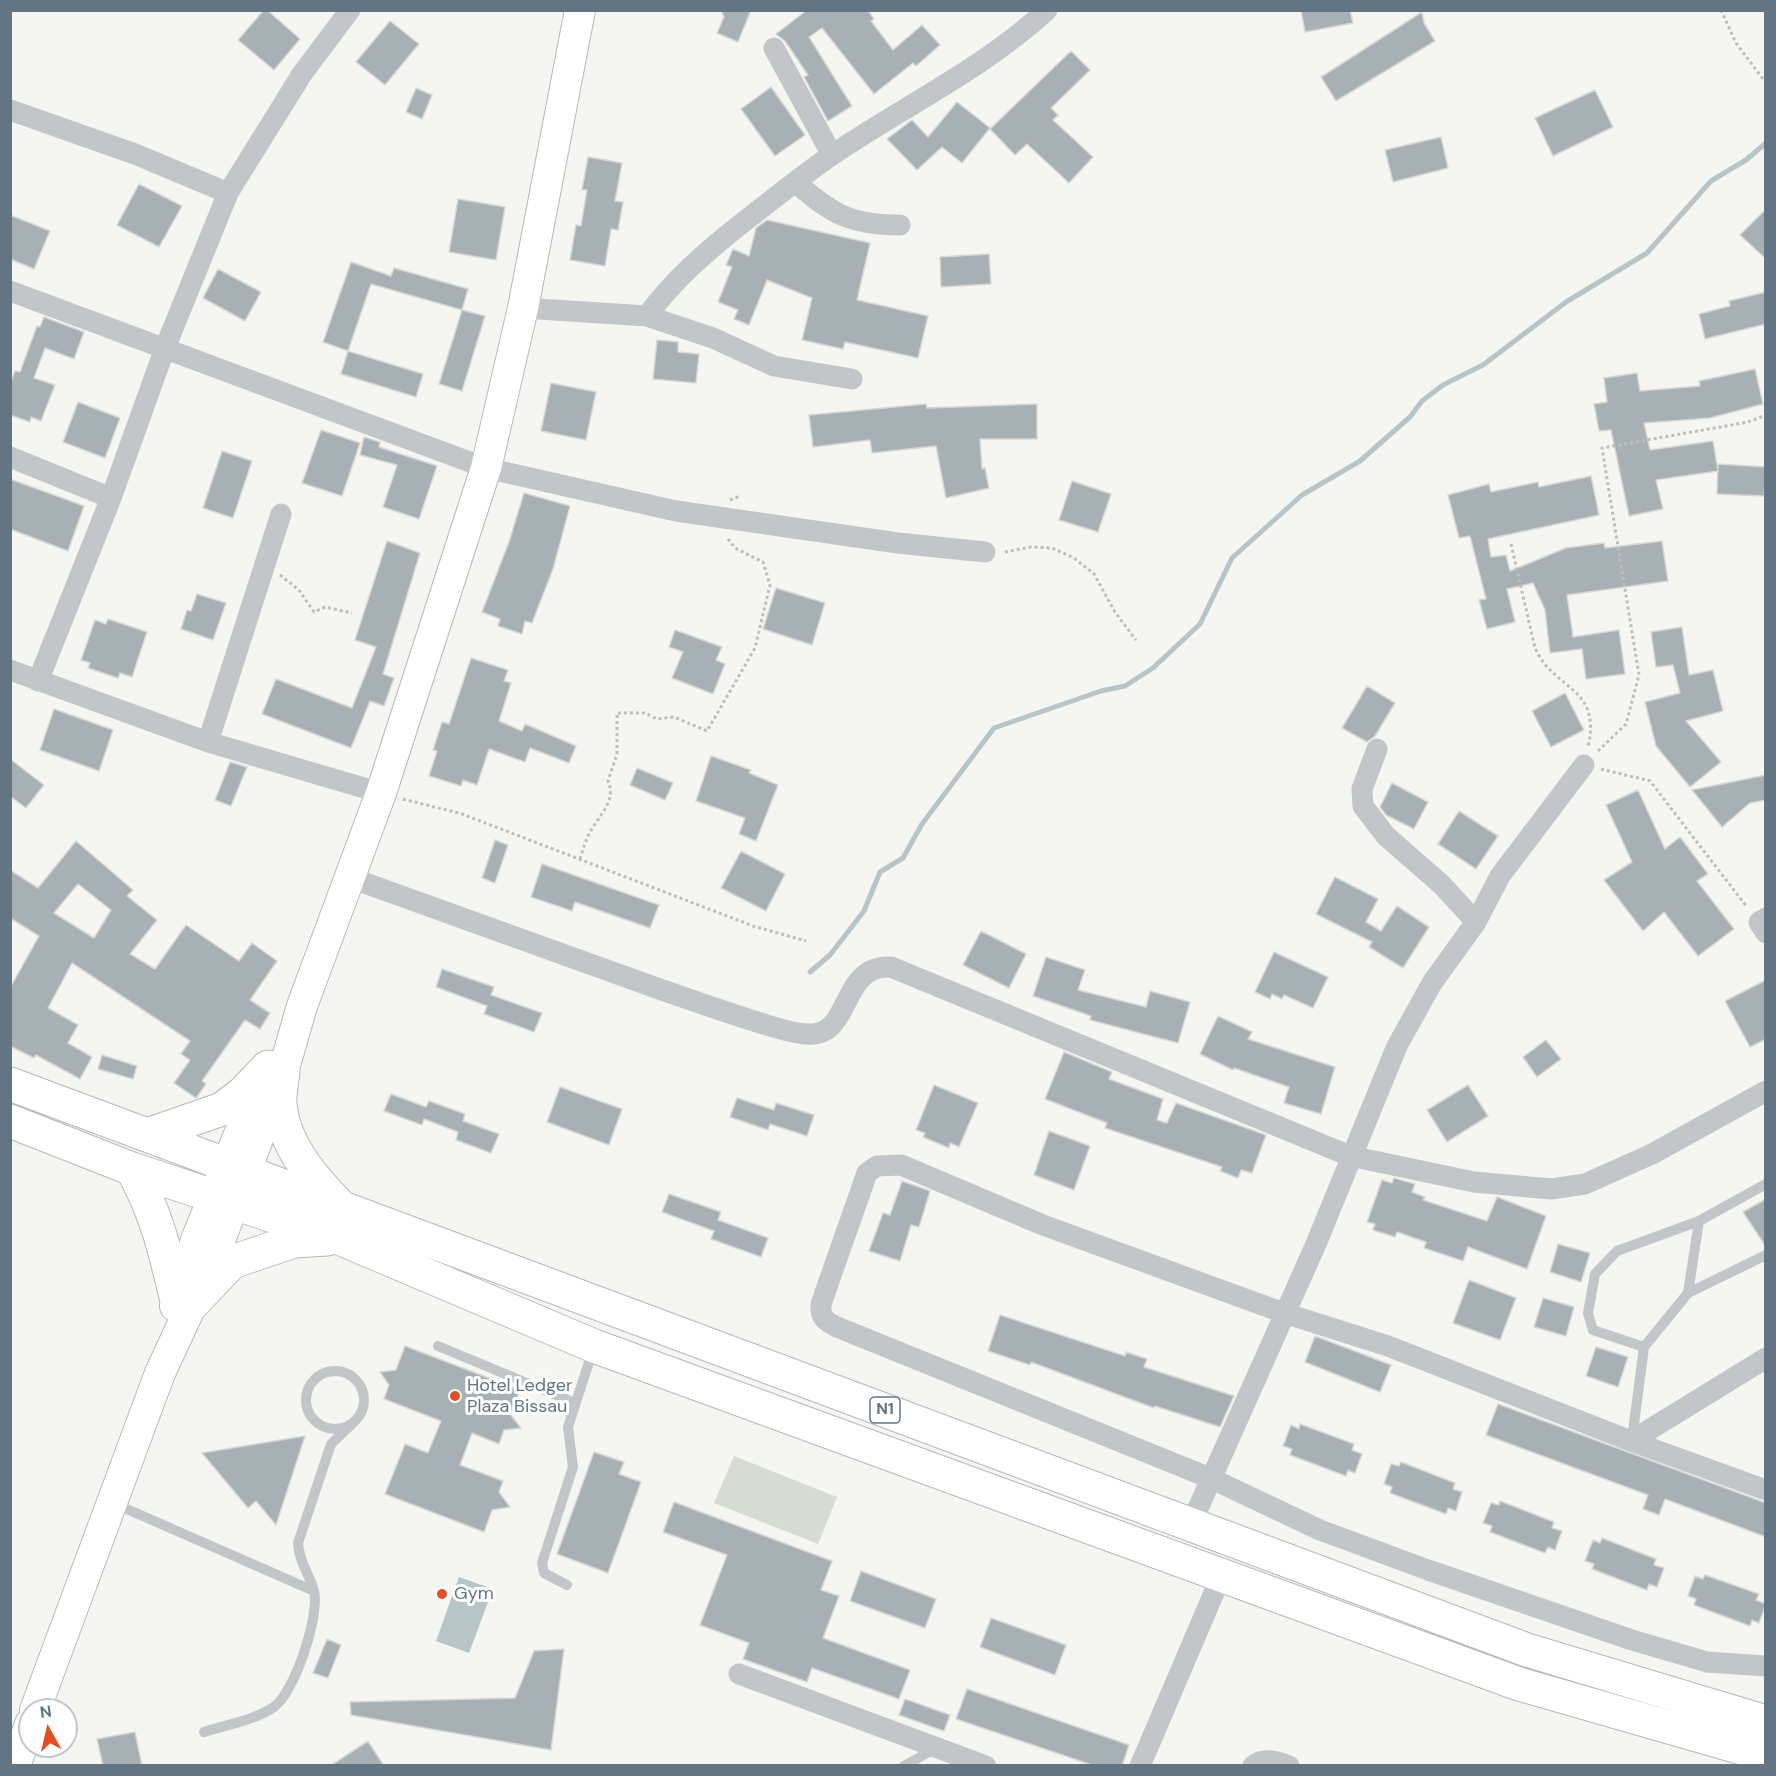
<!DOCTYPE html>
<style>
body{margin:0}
#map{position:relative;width:1776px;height:1776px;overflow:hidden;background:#f5f5f1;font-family:"DM Sans",sans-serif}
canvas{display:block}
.frame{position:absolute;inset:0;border:12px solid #637583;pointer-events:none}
.north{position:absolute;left:18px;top:1698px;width:60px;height:60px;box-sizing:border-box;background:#fff;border:2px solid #c1c8cd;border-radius:50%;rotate:352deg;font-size:16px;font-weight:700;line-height:24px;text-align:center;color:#637583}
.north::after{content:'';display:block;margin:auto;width:21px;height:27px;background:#e74e1f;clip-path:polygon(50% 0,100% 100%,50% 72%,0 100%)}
</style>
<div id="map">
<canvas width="1776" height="1776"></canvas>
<div class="frame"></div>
<div class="north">N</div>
</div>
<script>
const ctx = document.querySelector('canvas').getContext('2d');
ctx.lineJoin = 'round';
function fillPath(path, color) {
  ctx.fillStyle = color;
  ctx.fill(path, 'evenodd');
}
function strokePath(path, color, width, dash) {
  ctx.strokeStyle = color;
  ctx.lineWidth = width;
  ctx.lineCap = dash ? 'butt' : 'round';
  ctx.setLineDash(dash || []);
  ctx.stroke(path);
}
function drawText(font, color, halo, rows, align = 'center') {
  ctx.font = font + ' "DM Sans",sans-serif';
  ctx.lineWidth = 6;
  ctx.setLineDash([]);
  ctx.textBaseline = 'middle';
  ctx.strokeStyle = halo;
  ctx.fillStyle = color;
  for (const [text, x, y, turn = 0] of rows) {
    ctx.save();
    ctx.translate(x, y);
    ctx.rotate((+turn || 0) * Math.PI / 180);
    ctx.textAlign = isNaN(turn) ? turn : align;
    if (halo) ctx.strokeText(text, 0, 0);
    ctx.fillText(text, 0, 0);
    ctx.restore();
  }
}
fillPath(new Path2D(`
 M734 1456 837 1497 818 1544 714 1503Z`), '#d6dcd2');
fillPath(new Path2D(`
 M459 1577 493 1589 469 1653 436 1641Z`), '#b8c5c8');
strokePath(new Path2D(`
 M810 972 830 955 864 911 880 872 903 858 922 824 994 728 1101 691 1125 686 1153 668 1200 624 1232 558 1302 495 1360 461 1410 417 1422 401 1443 385 1483 365 1566 302 1647 253 1711 181 1746 160 1766 143`), '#b8c5c8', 5);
const building = new Path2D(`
 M264 10H267L300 39 274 70 238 40Z
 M721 10H751L738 42 717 33 724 17Z
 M807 10H868L874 19 871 21 893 50 922 25 940 45 916 66 913 63 874 94 822 28 809 37 852 106 828 121 804 77 808 75 785 41 776 34Z
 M1301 10H1350L1353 23 1305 32Z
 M1422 12 1424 23 1435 41 1336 101 1321 77Z
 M390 21 419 44 385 85 356 62Z
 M1071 51 1090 70 1051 108 1058 115 1053 120 1093 157 1069 183 1027 144 1015 155 990 129Z
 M771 87 805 135 775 156 741 109Z
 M416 88 432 95 422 119 406 112Z
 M1595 90 1613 127 1553 156 1535 118Z
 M957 102 990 128 962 163 942 147 917 170 887 139 912 120 928 137Z
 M1441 137 1448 168 1393 182 1385 150Z
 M588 157 622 163 615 201 623 202 618 230 611 229 605 266 570 260 576 225 581 226 587 190H582Z
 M139 184 182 206 159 247 117 225Z
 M458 199 505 207 496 260 449 252Z
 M1766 209V259L1740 235Z
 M10 215 50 231 34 269 10 259Z
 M767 220 870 243 857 300 928 316 918 358 845 342 843 349 802 340 812 298 767 280 749 325 734 319 738 310 718 302 732 267 726 265 733 249 749 256 756 228Z
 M989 254 991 284 941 287 940 257Z
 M351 262 391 276 394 268 468 289 462 310 371 284 348 351 323 342Z
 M218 269 261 292 245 321 203 298Z
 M1766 292V324L1705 339 1699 314 1730 306 1729 301Z
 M462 310 485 316 462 391 439 384Z
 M44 317 84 332 74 359 45 348 34 378 55 385 41 421 31 417 30 422 10 415V384L15 371 20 372 37 326 40 327Z
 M657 340 678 342V352L699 354 696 383 653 379Z
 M348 351 423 374 416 397 341 374Z
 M1755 369 1763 404 1710 418 1644 423 1650 450 1713 441 1718 471 1656 480 1663 509 1629 516 1611 430 1599 431 1594 404 1607 402 1604 378 1637 373 1640 391 1700 386 1699 381Z
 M551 383 596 392 586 440 541 431Z
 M78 402 120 418 105 458 63 442Z
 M926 404 927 408 1037 404V439H980L982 469 985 468 989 488 946 498 936 446 872 453 870 440 813 447 809 415Z
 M321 430 360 443 342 496 302 483Z
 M364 437 380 442 379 447 437 466 419 519 383 507 397 465 360 455Z
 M222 451 252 461 233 518 203 508Z
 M1718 464 1766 467 1764 496 1717 494Z
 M1591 476 1599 515 1488 539 1491 557 1506 555 1510 571 1566 548 1604 543 1605 548 1662 541 1668 581 1567 595 1573 637 1619 630 1625 674 1586 679 1582 649 1550 653 1545 610 1533 583 1507 589 1515 622 1487 629 1479 600 1486 599 1470 536 1459 538 1448 495 1489 484 1491 492 1538 482 1539 487Z
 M10 479 84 506 68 551 10 529Z
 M1072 481 1111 494 1098 532 1059 520Z
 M524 493 570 506 553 569 532 623 525 621 522 634 498 626 500 619 482 612 509 542Z
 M387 541 420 553 383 674 394 678 384 706 370 701 351 748 262 714 276 679 352 708 376 647 355 640Z
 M776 588 825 603 812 645 763 629Z
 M197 594 226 603 213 640 181 629 187 610 191 611Z
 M108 619 147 632 132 677 120 673 118 678 88 668 90 663 81 660 95 620 106 624Z
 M1682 627 1689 675 1713 670 1723 711 1686 721 1721 762 1690 787 1656 746 1645 702 1680 693 1673 665 1656 667 1651 632Z
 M675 630 722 647 716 660 725 664 713 694 672 678 683 652 669 647Z
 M471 658 508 670 504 681 511 683 499 721 522 731 525 724 576 746 569 763 530 748 525 762 489 749 477 785 463 780 461 786 429 776 437 751 433 750 442 722 449 724Z
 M1367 686 1395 703 1375 736 1367 742 1342 728Z
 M1565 693 1584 730 1551 747 1532 711Z
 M54 709 113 730 99 771 40 750Z
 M711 756 751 770 749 773 778 785 756 841 739 834 745 818 696 801Z
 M10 759 44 785 26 808 10 796Z
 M230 762 247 767 231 806 215 800Z
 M637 768 673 783 665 800 630 785Z
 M1766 775V800L1750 803 1722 827 1692 790Z
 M1392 783 1428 802 1414 829 1386 815 1380 807Z
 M1638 790 1665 849 1680 837 1708 874 1697 881 1734 929 1698 956 1664 912 1643 931 1604 880 1632 862 1606 805Z
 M1459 811 1498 836 1476 869 1438 844Z
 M495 840 508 845 495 883 482 878Z
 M76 841 133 890 127 896 157 920 130 954 155 969 186 925 239 961 252 943 277 961 250 1000 270 1013 260 1029 245 1020 202 1081 206 1084 196 1098 174 1083 190 1060 181 1054 190 1041 72 963 48 1008 78 1025 68 1043 92 1057 80 1079 36 1055 34 1058 10 1046V988L39 936 10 918V870L38 888ZM78 884 111 910 94 938 54 913Z
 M741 851 785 874 766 911 721 888Z
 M542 864 659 905 650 928 575 902 572 911 531 897Z
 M1335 877 1378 899 1366 922 1381 931 1397 906 1429 927 1403 968 1369 947 1372 942 1316 914Z
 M981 931 1026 954 1009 988 963 965Z
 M1274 952 1328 977 1313 1008 1284 995 1282 999 1272 994 1270 999 1255 992Z
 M1046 957 1085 970 1078 990 1146 1007 1150 991 1190 1002 1178 1043 1090 1020 1091 1016 1033 996Z
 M442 969 494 987 491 995 542 1013 534 1032 484 1014 487 1006 436 987Z
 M1766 980V1039L1750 1047 1725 1001Z
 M1218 1016 1252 1032 1248 1039 1335 1067 1321 1114 1284 1103 1289 1087 1234 1068 1233 1070 1200 1054Z
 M1546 1040 1561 1059 1537 1077 1523 1057Z
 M1064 1052 1112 1072 1109 1079 1163 1099 1157 1120 1167 1123 1176 1103 1266 1135 1252 1173 1241 1170 1238 1178 1220 1171 1222 1167 1105 1128 1107 1123 1045 1099Z
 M102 1055 137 1066 133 1079 98 1069Z
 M934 1085 978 1103 959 1147 950 1143 949 1148 923 1137 925 1133 916 1130Z
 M1468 1085 1488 1116 1447 1142 1427 1110Z
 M560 1087 622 1109 609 1145 547 1122Z
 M391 1094 426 1107 429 1101 465 1114 463 1121 499 1134 491 1153 456 1140 458 1132 424 1119 422 1125 384 1111Z
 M737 1098 774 1110 776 1103 814 1115 807 1136 770 1124 768 1130 730 1117Z
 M1049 1131 1090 1146 1074 1190 1034 1175Z
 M1394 1178 1415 1184 1412 1192 1425 1197 1423 1200 1487 1221 1497 1197 1546 1216 1527 1269 1468 1247 1463 1261 1424 1248 1426 1242 1397 1232 1395 1237 1373 1230 1375 1224 1367 1222 1382 1180 1392 1183Z
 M902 1181 930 1191 919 1227 911 1225 900 1261 869 1251 883 1213 890 1215Z
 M669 1194 721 1212 718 1220 768 1238 761 1257 711 1239 714 1231 662 1212Z
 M1766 1199V1247L1743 1212Z
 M1558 1244 1590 1253 1581 1282 1550 1272Z
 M1469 1280 1516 1298 1500 1340 1453 1323Z
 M1543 1298 1574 1307 1566 1336 1534 1327Z
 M1000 1315 1125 1356 1126 1352 1147 1359 1144 1367 1234 1396 1220 1427 1155 1406 1154 1408 1031 1362 1030 1365 988 1351Z
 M1315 1336 1391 1365 1380 1392 1305 1362Z
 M405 1346 520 1390 510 1414 521 1428 504 1430 499 1444 472 1433 460 1465 503 1481 499 1492 510 1507 492 1510 484 1532 385 1494 405 1444 428 1453 441 1421 384 1399 389 1385 380 1372 396 1370Z
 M1596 1347 1628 1357 1618 1387 1586 1376Z
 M1498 1404 1766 1503V1537L1665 1499 1659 1515 1643 1509 1648 1495 1486 1435Z
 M1300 1424 1354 1444 1352 1450 1362 1454 1355 1473 1348 1470 1346 1476 1290 1455 1292 1449 1283 1446 1291 1425 1299 1429Z
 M305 1436 276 1525 256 1501 248 1508 202 1453Z
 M594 1452 624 1462 619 1474 641 1482 608 1573 557 1554Z
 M1401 1462 1455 1483 1453 1489 1462 1492 1456 1511 1448 1508 1446 1514 1390 1493 1392 1487 1384 1484 1391 1464 1399 1466Z
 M1500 1501 1554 1522 1552 1528 1562 1531 1555 1550 1548 1547 1545 1553 1490 1532 1492 1526 1483 1523 1491 1503 1499 1505Z
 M674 1502 832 1561 821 1590 839 1596 823 1638 910 1670 899 1699 812 1668 807 1682 743 1659 749 1643 700 1625 727 1555 663 1532Z
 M1602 1538 1656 1559 1654 1565 1664 1568 1657 1587 1649 1584 1647 1590 1592 1569 1594 1564 1585 1561 1593 1540 1600 1543Z
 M861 1571 936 1599 925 1628 850 1601Z
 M1705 1575 1759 1594 1756 1600 1766 1604 1759 1623 1752 1620 1750 1626 1694 1605 1696 1599 1688 1596 1695 1576 1703 1579Z
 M991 1618 1066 1645 1055 1675 980 1647Z
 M327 1639 341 1645 328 1678 313 1673Z
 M564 1649 551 1750 351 1715 350 1702 515 1698 534 1651Z
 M967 1689 1129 1745 1122 1766H1095L956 1719Z
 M905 1699 950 1715 944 1731 899 1715Z
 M135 1732 142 1766H103L97 1739Z
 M368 1741 384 1766H330Z`);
fillPath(building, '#a7b0b5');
strokePath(building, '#d7d7d4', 1.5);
const secondary = new Path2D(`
 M175 1306 196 1240 249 1110
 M35 1710 160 1373 213 1259 283 1072 302 1006 381 793 486 468 523 308 580 10
 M15 1766 30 1724`);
const primary = new Path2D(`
 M283 1072C282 1082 279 1094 280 1105 284 1145 312 1177 338 1204
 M10 1084 1527 1650 1766 1722
 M10 1121 132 1169 339 1238 594 1346 1519 1684 1766 1755
 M147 1135 222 1109 243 1093 268 1067
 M132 1169C156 1212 165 1250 176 1297
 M192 1304 232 1262 294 1241 327 1239`);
strokePath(secondary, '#b4babe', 32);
strokePath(primary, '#b5b9bd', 35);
strokePath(new Path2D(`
 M1721 10 1736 43 1766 83
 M730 500 740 496
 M1511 544 1535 648C1554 691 1602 686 1588 747
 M1005 552 1031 547 1052 548 1074 558 1094 574 1115 612 1136 640
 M280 575 299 590 314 612 325 607 352 613
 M1598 751 1626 724 1639 675 1602 448 1748 422 1766 415
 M1601 769 1650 781 1747 907
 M403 799 462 814 753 926 806 941
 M580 859C583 850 585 841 590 832 599 816 617 800 608 781L617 754V713H645L657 719 674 717 707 731 755 648 770 585 763 562 735 548 728 539`), '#bcbec0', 3, [3, 3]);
strokePath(new Path2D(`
 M1688 1293 1699 1221 1766 1184
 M438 1346 575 1403
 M1644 1347 1593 1330 1588 1313 1595 1274 1617 1251 1699 1221
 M306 1400a29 29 0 1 1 58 0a29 29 0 1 1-58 0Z
 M1632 1439 1644 1347 1688 1293 1766 1255
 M113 1503 314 1591
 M567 1585 544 1573 542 1563 573 1467 568 1427 593 1350
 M204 1732C226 1725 255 1720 274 1707 295 1692 320 1615 314 1591 309 1573 299 1562 298 1543L331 1444 352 1424
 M904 1766 936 1748`), '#c2c6c9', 10);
strokePath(new Path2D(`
 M774 48 832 155
 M10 110 135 154 228 193
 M795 182C832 214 850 225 900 225
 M10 291 486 468 676 511 898 543 985 552
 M523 308 647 316 713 338 774 366 852 379
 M647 316C673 280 707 251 741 224 771 201 801 176 832 155 904 106 983 69 1047 10
 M10 457 111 498
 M10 670 208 742 381 793
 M38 681 111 498 165 348 228 193 302 74 350 10
 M208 742 281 514
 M1377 749 1362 789 1363 806 1386 836 1442 885 1476 922 1500 876 1584 765
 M351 878C451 914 551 950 651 986 685 998 719 1010 754 1021 771 1026 789 1033 807 1034 853 1038 839 964 891 967L1350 1156 1474 1182 1551 1189 1585 1184 1652 1154 1766 1091
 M1766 918 1759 922 1766 933
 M1631 1441 1766 1358
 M1766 1490 1631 1441 1388 1346 1284 1313 1043 1225 901 1165 877 1166 867 1173 821 1304C820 1318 825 1321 837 1327L1210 1478 1320 1530 1428 1570 1632 1640 1707 1662 1766 1666
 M1191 1524 1316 1244 1397 1046 1432 983 1476 922
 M739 1674 986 1766
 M1140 1766 1222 1574
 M1253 1766C1263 1757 1277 1761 1289 1766`), '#c2c6c9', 21);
strokePath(secondary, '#fff', 30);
strokePath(primary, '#fff', 33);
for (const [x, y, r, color] of [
 [455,1396,6,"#e74e1f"],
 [442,1594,6,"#e74e1f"]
]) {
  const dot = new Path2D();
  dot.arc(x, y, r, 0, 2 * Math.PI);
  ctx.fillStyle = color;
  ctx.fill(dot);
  strokePath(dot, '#fff', 2);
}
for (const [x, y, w] of [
 [885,1410,30]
]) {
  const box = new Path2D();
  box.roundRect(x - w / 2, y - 13, w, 26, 4.5);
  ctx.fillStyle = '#fff';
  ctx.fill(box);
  strokePath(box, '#637583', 1.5);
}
drawText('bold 16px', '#637583', null, [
 ["N1",885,1410]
]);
drawText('18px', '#637583', '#fff', [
 ["Hotel Ledger",467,1386],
 ["Plaza Bissau",467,1407],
 ["Gym",454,1594]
], 'left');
</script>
